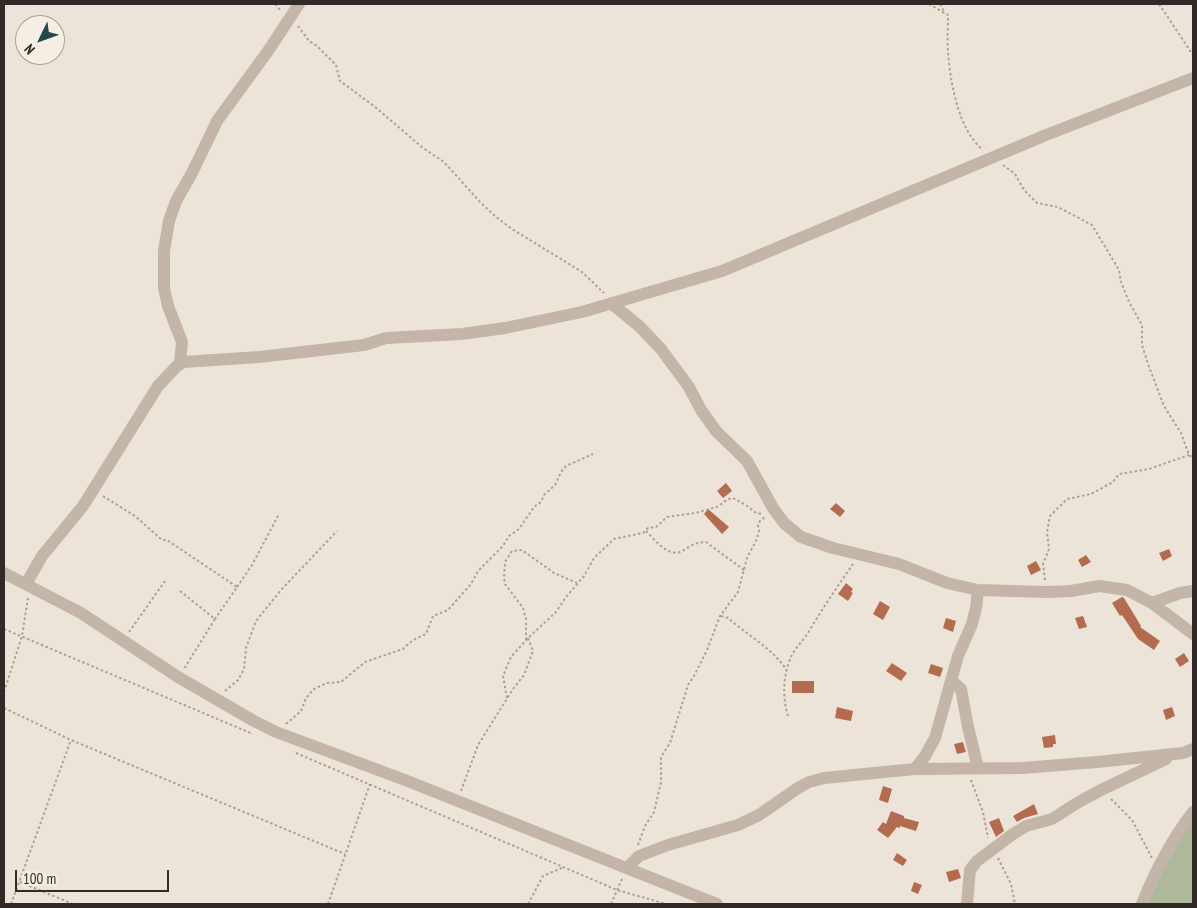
<!DOCTYPE html>
<style>
body{margin:0}
#map{position:relative;width:1197px;height:908px;overflow:hidden;background:#ede4d9;font-family:"PT Sans Narrow",sans-serif}
canvas{display:block}
.frame{position:absolute;inset:0;border:5px solid #312a26;pointer-events:none}
.north{position:absolute;left:15px;top:15px;width:50px;height:50px;box-sizing:border-box;background:#f5eee5;border:1px solid #a7a099;border-radius:50%;rotate:228deg;font-size:14px;font-weight:700;line-height:20px;text-align:center;color:#312a26}
.north::after{content:'';display:block;margin:auto;width:18px;height:22px;background:#22484c;clip-path:polygon(50% 0,100% 100%,50% 72%,0 100%)}
.scale{position:absolute;left:15px;top:870px;width:154px;height:22px;box-sizing:border-box;border:2px solid #312a26;border-top:0;padding-left:6px;font-size:15px;line-height:18px;white-space:nowrap;color:#312a26;-webkit-text-stroke:4px #f5eee5;paint-order:stroke}
</style>
<div id="map">
<canvas width="1197" height="908"></canvas>
<div class="frame"></div>
<div class="north">N</div>
<div class="scale">100 m</div>
</div>
<script>
const ctx = document.querySelector('canvas').getContext('2d');
ctx.lineJoin = 'round';
function fillPath(path, color) {
  ctx.fillStyle = color;
  ctx.fill(path, 'evenodd');
}
function strokePath(path, color, width, dash) {
  ctx.strokeStyle = color;
  ctx.lineWidth = width;
  ctx.lineCap = dash ? 'butt' : 'round';
  ctx.setLineDash(dash || []);
  ctx.stroke(path);
}
fillPath(new Path2D(`
 M1193 822V904H1147C1159 875 1171 846 1193 822Z`), '#aeb99c');
fillPath(new Path2D(`
 M726 483 732 491 723 498 717 491Z
 M836 503 845 511 840 517 830 509Z
 M708 509 729 527 722 534 704 514Z
 M1169 549 1172 556 1163 561 1159 553Z
 M1086 555 1091 562 1082 567 1078 560Z
 M1036 561 1041 570 1031 575 1027 566Z
 M846 583 853 589 851 592 853 593 848 601 838 594Z
 M1122 597 1124 598 1141 626 1140 627 1160 641 1154 650 1138 639 1122 615 1120 616 1112 603Z
 M880 601 890 607 883 620 873 614Z
 M1083 616 1087 627 1079 629 1075 618Z
 M946 618 956 621 953 632 943 628Z
 M1184 653 1189 661 1180 667 1175 659Z
 M892 663 907 673 901 681 886 671Z
 M931 664 943 668 940 677 928 673Z
 M792 681H814V693H792Z
 M837 707 853 711 851 721 835 718Z
 M1172 707 1175 716 1166 720 1163 710Z
 M1055 735 1056 744H1053V747L1044 748 1042 737Z
 M963 742 966 752 957 754 954 744Z
 M883 786 892 789 888 803 879 800Z
 M1034 804 1038 814 1024 818 1017 822 1013 816Z
 M891 811 904 816V818L919 822 916 831 900 826V828L897 827 888 838 877 830 883 822 886 824Z
 M999 818 1004 831 996 837 989 822Z
 M897 853 907 860 903 866 893 860Z
 M958 869 961 878 949 882 946 872Z
 M914 882 922 885 918 894 911 891Z`), '#b46c50');
strokePath(new Path2D(`
 M275 4 281 11
 M929 4 948 15C948 27 947 39 948 51 950 81 958 129 982 149
 M940 4 945 13
 M1159 4 1193 55
 M298 26 309 41 317 46 336 65 340 81 374 106 423 148 444 162 481 203 496 217 512 229 582 272 604 293
 M1003 165 1015 174 1024 190 1037 203 1058 207 1092 225 1119 270 1121 282 1129 302 1142 325V345L1148 364 1164 406 1181 433 1189 455 1193 458
 M103 496 135 516 162 540H167L237 587 215 619
 M646 531C656 541 670 560 684 550 692 545 697 542 706 542L744 570
 M1045 580 1043 564 1049 549 1047 532 1050 516 1067 499 1091 494 1113 482 1119 474 1149 469 1189 455
 M237 587 252 565 279 514
 M180 591 215 619 184 669
 M721 616 728 618C747 635 775 650 787 671
 M4 629 253 734
 M129 632 165 581
 M526 640V619L523 608 505 584 504 578 505 562 512 551 522 550 554 573 577 583
 M225 691 238 680 244 669 246 648 256 621 281 590 337 531
 M4 692 22 636 28 598
 M507 698 503 676 511 657 528 638 556 612 566 597 584 576 594 558 614 539 643 533 648 528 656 527 667 517 695 513 717 507 728 499 733 498 746 505 756 513 763 514
 M4 708 71 740 345 854
 M788 716C782 697 783 673 792 655 796 647 803 641 808 633 822 609 837 587 853 564
 M286 724 301 711 306 698 314 689 327 683 341 682 365 662 403 649 413 640 426 634 433 616 448 610 456 601 471 584 478 571 503 546 509 536 519 529 534 507 541 502 544 495 555 485 561 472 566 466 593 454
 M296 753 617 890 666 904
 M971 780 983 812 988 838
 M461 791 478 745 513 689 524 675 533 651 528 638
 M1111 799 1132 820 1152 858
 M638 845 645 826 654 812 661 782V757L670 743 688 685 694 676 707 650 720 616 738 592 747 558 757 539 759 531 758 525 760 521 766 516
 M998 858 1011 884 1015 904
 M20 882 73 904
 M11 904 71 740
 M328 904 370 784
 M528 904 543 876 564 867
 M611 904 622 879`), '#ae9f92', 2, [2.5, 2.5]);
strokePath(new Path2D(`
 M611 303 639 326 661 349 689 387 701 410 716 431 747 461 773 508 784 523 801 537 833 548 899 564 947 583 978 590 1047 592 1071 591 1099 586 1127 590 1152 603 1193 634
 M180 364 182 342 168 306 164 288V251L169 221 176 201 192 173 217 121 268 51 299 4
 M4 573 81 613 178 677 254 721 276 732 405 780 717 904
 M26 584 42 556 83 506 158 386 176 367 183 362 259 357 364 345 386 338 462 334 505 328 582 312 722 271 1046 135 1193 78
 M1152 603 1180 593 1193 591
 M952 681 961 689 968 727 978 768
 M915 769 925 756 935 738 958 656 972 624 976 608 978 590
 M627 868 639 856 668 845 738 825 759 815 798 788 809 782 824 778 915 769 1023 768 1097 762 1183 753 1193 749
 M967 904 970 870 977 861 1013 834 1026 826 1052 819 1077 803 1101 790 1166 759
 M1142 904C1155 871 1171 841 1193 812`), '#c3b5a7', 12);
</script>
